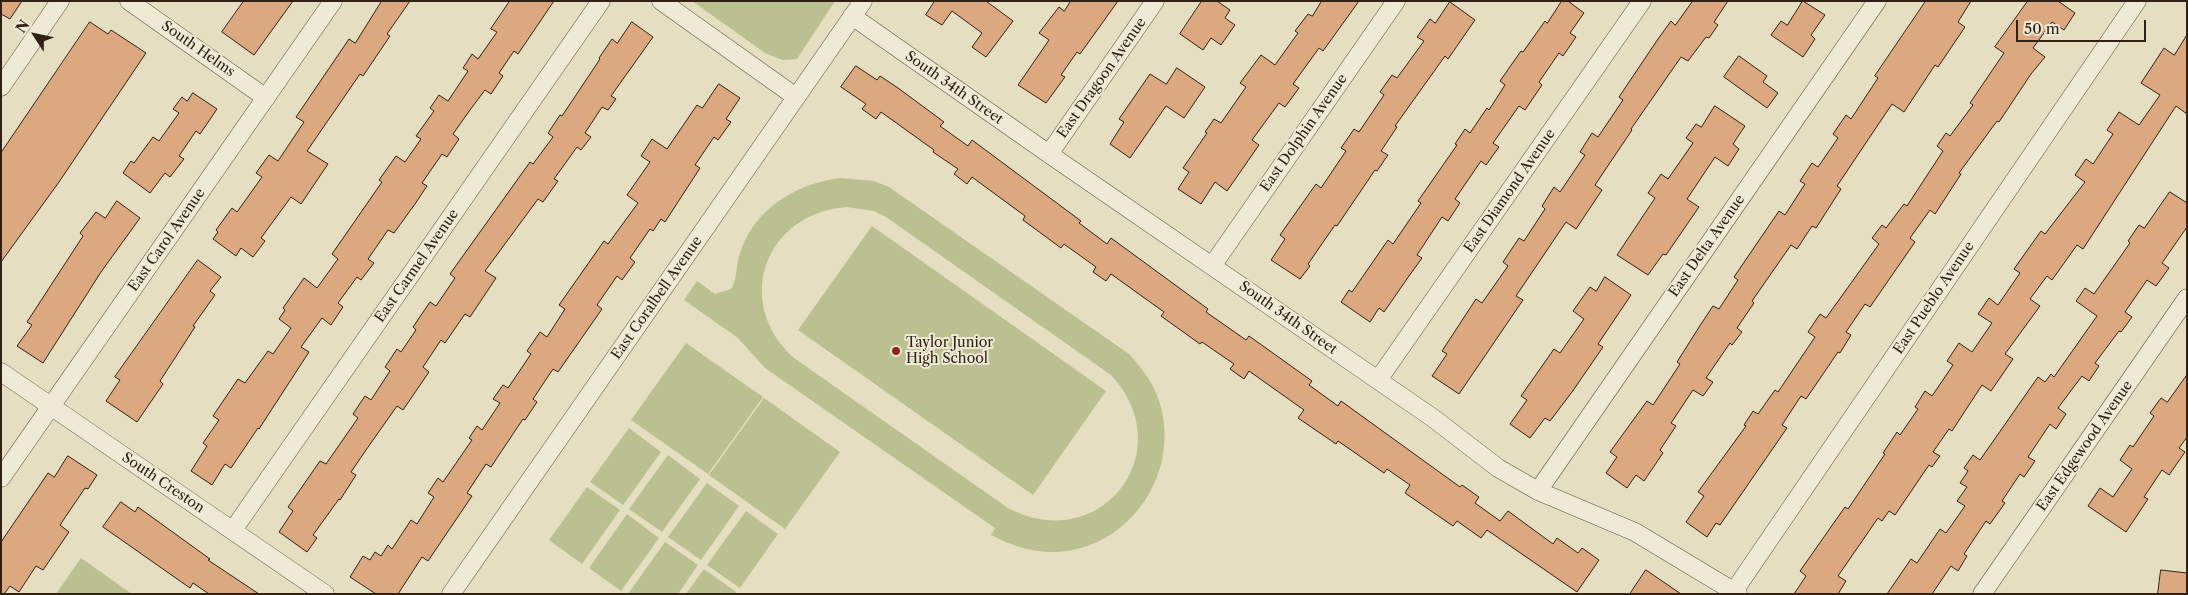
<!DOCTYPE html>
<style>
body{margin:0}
#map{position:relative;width:2188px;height:595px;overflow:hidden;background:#e6dec0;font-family:"Libre Caslon Text",serif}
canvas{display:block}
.frame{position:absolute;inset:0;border:2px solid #312115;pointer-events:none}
.north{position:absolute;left:10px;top:10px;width:50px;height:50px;-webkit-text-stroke:4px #efead6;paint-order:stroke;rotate:305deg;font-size:14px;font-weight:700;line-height:20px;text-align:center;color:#312115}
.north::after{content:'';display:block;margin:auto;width:18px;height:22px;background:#312115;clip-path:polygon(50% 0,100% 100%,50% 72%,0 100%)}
.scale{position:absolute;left:2016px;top:20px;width:130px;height:22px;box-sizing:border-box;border:2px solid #312115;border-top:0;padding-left:6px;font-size:15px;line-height:18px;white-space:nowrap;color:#312115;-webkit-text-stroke:4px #efead6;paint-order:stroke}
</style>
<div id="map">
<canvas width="2188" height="595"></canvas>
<div class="frame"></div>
<div class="north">N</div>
<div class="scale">50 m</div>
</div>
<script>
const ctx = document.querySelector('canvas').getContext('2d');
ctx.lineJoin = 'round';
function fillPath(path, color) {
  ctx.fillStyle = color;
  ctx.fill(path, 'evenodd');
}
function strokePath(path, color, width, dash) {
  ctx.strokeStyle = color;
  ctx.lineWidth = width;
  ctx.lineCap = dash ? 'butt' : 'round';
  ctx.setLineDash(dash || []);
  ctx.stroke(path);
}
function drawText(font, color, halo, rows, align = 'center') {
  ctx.font = font + ' "Libre Caslon Text",serif';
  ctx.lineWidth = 4;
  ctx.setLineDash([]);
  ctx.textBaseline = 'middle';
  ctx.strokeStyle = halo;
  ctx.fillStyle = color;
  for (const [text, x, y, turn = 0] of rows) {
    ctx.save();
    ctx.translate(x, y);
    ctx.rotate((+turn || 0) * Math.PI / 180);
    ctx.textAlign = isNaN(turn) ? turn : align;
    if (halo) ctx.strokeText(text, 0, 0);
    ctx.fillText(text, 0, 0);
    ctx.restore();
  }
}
fillPath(new Path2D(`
 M692 1H835L797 59 783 60 765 53Z
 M840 178 874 181 889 187 1129 354C1141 367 1152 381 1158 398 1184 470 1130 551 1053 552 1030 552 1010 545 991 535L995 528 765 368 738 338 684 300 697 281 715 294 731 289C737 281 736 266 739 256 753 209 795 184 840 178ZM846 207 874 211 886 217 1111 375C1182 451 1101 557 1008 508L794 358C733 303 764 214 846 207Z
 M872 226 1106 391 1033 495 798 330Z
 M686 343 763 397 708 474 631 420Z
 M764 398 840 452 785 529 709 475Z
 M629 428 661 452 623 505 590 482Z
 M668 455 700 479 662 532 629 509Z
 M707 483 739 506 701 560 668 537Z
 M587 487 620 510 582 564 549 540Z
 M746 511 778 534 740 588 707 565Z
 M627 514 659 538 621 591 589 568Z
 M665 542 698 565 678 594H628Z
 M81 558 132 594H56Z
 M704 569 736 592V594H686Z`), '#bac08f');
const building = new Path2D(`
 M1 1H22L10 19 1 14Z
 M244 1H293L254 55 222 32Z
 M382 1H410L387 34 390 36 363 76 360 74 307 151 328 164 301 204 291 197 261 238 265 241 253 257 241 248 236 256 213 239 218 232 216 230 232 208 237 212 262 177 256 173 269 155 278 161 304 122 296 117 349 39 355 43Z
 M510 1H554L518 54 514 51 499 73 503 76 491 94 485 90 470 110 453 134 459 139 447 157 442 154 422 183 427 186 415 204 394 233 388 230 368 259 374 263 361 280 357 277 338 303 343 307 331 325 322 318 301 347 309 352 259 429 258 428 231 468 225 464 212 485 191 471 207 446 203 443 219 420 213 416 238 379 245 383 268 351 273 354 291 328 279 319 285 310 283 308 304 278 317 288 338 259 332 254 382 182 379 180 396 156 405 162 421 139 416 136 434 111 430 108 439 95 448 101 468 71 463 68 472 54 478 59 497 32 491 29Z
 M935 1H986L1013 21 986 57 972 47 982 33 952 11 942 25 926 15Z
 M1071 1H1118L1080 54 1077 52 1061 75 1065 77 1046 103 1018 85 1049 40 1039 33 1059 7 1064 11Z
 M1202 1H1217L1230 10 1225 18 1235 25 1221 45 1211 38 1203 50 1180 34Z
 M1322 1H1359L1323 51 1319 48 1293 84 1299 88 1285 107 1279 103 1252 140 1259 145 1227 191 1215 182 1201 204 1178 189 1189 172 1183 168 1207 133 1205 132 1214 119 1221 123 1246 87 1240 83 1261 55 1275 65 1298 33 1295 31 1308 14 1312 16Z
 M1562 1H1568L1584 13 1570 33 1576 37 1563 56 1559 53 1539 82 1542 85 1525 110 1519 106 1493 143 1499 147 1486 165 1481 161 1455 199 1460 203 1448 221 1442 217 1417 255 1422 258 1409 276 1384 312 1379 308 1370 322 1341 302 1349 290 1352 292 1388 240 1393 244 1421 203 1418 201 1457 145 1455 144 1465 129 1470 133 1487 108 1489 110 1505 85 1500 81 1521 51 1523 52 1545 21 1547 23Z
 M1693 1H1728L1714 22 1718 25 1709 38 1706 37 1688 61 1681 57 1631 129 1632 130 1595 185 1602 190 1576 229 1566 222 1516 296 1523 300 1459 394 1432 376 1447 354 1442 351 1476 299 1482 303 1508 266 1503 262 1519 238 1524 241 1545 209 1542 206 1554 187 1560 192 1585 155 1580 152 1592 133 1598 137 1623 100 1619 97 1658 39 1671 21 1675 25Z
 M1803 1 1825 15 1811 35 1815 39 1803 57 1771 35 1781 21 1787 25Z
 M1926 1H1971L1958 22 1965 27 1938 67 1935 65 1904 112 1892 104 1837 186 1841 189 1816 228 1812 226 1797 249 1791 245 1752 301 1754 303 1737 328 1742 332 1732 345 1730 343 1706 378 1713 382 1703 396 1693 390 1671 423 1676 426 1660 450 1663 453 1644 481 1636 475 1627 488 1606 473 1617 457 1610 452 1647 401 1653 405 1680 364 1677 362 1701 324 1713 306 1719 309 1738 280 1734 277 1779 211 1785 215 1805 184 1800 181 1812 163 1818 167 1838 138 1833 134 1846 115 1851 119 1878 78 1875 76Z
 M2028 1H2058L2075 13 2064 30 2052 22 2033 48 2045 57 2031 74 1999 122 1997 121 1959 173 1961 174 1935 214 1930 210 1910 238 1915 242 1870 307 1865 304 1846 332 1851 335 1840 353 1838 352 1806 399 1801 396 1782 425 1787 428 1720 525 1716 523 1707 537 1686 522 1704 496 1698 492 1746 426 1744 425 1753 411 1758 414 1775 390 1778 392 1815 337 1808 332 1820 314 1826 318 1879 244 1872 238 1882 225 1886 228 1904 204 1907 206 1943 151 1937 146 1946 133 1950 136 1973 105 1970 103 2004 53 1995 47Z
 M1450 2 1475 20 1448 59 1445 56 1395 126 1397 127 1381 151 1388 155 1377 171 1375 170 1337 226 1335 225 1308 264 1310 266 1300 279 1271 260 1285 239 1280 235 1316 184 1321 188 1346 151 1341 148 1354 129 1359 132 1384 95 1380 92 1392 75 1397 78 1424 41 1417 37 1430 19 1435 23Z
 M90 22 108 34 111 30 146 53 59 182 1 262V153Z
 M632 22 653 37 611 96 616 99 608 110 602 107 585 133 591 137 581 150 577 147 554 179 558 181 543 202 538 199 485 271 496 278 470 317 465 314 445 343 441 340 423 367 429 372 403 410 397 406 366 450 351 472 356 475 340 500 339 499 313 535 317 538 307 552 279 532 293 511 288 507 320 461 326 464 358 418 353 414 365 396 371 400 390 371 385 367 397 349 401 352 416 330 413 327 430 302 436 306 455 278 450 274 530 162 533 164 553 137 548 133 560 115 562 116 600 59 599 58 612 39 617 43Z
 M2187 35V114L2176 106 2083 249 2077 245 2052 280 2047 276 2030 299 2040 306 2005 354 2013 359 1991 391 1982 385 1952 431 1949 429 1933 452 1940 456 1932 467 1929 465 1895 515 1889 511 1882 521 1878 518 1838 576 1846 581 1838 594H1794L1806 576 1800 571 1845 507 1848 509 1885 454 1883 453 1897 432 1900 435 1918 409 1915 407 1925 391 1932 396 1953 365 1947 361 1959 343 1972 352 1992 323 1978 314 1989 298 1998 305 2020 273 2014 269 2041 231 2045 234 2085 182 2075 175 2086 159 2093 164 2113 134 2107 130 2119 112 2139 125 2160 95 2141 83 2164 48 2174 55Z
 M1739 56 1767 76 1763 82 1778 93 1767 108 1724 77Z
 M856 66 877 80 880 76 898 88 944 122 940 126 968 146 972 140 1081 221 1079 223 1107 244 1111 238 1208 309 1206 312 1246 340 1249 336 1312 381 1309 385 1338 406 1341 401 1460 487 1462 485 1479 497 1475 503 1500 521 1508 511 1553 544 1557 538 1578 553 1582 548 1599 560 1577 592 1487 530 1481 538 1457 521 1453 526 1405 493 1410 485 1387 469 1384 473 1338 441 1336 444 1298 418 1304 410 1249 371 1244 379 1230 369 1234 364 1202 342 1200 344 1161 316 1164 312 1111 274 1106 281 1093 272 1096 267 1064 244 1061 248 1023 220 1025 216 972 177 967 184 954 174 958 169 933 152 934 150 881 112 876 119 862 109 866 104 841 87Z
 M1177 68 1205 87 1184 118 1166 106 1130 158 1110 144 1124 122 1119 119 1150 74 1166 84Z
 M719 84 740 98 726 119 731 122 718 140 714 137 695 165 700 168 665 222 661 219 653 231 650 229 630 258 635 262 622 280 617 276 597 305 602 309 558 372 553 369 533 399 537 402 525 420 523 419 491 467 486 464 467 493 472 496 428 561 422 557 398 594H376L350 577 363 556 370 560 375 552 381 556 388 545 392 549 411 520 417 524 434 497 428 493 438 478 443 482 472 440 469 438 477 426 482 430 500 403 493 399 503 385 508 388 531 354 527 351 540 332 547 337 565 309 559 305 604 241 608 244 638 203 627 195 650 162 641 156 652 139 667 149 697 105 702 108Z
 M193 93 217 109 200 134 196 131 179 156 184 159 170 177 165 173 150 193 123 173 131 161 134 163 153 137 159 141 179 113 173 109 182 97 187 101Z
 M1715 106 1745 126 1733 144 1739 149 1728 166 1715 157 1687 199 1699 207 1666 255 1663 254 1648 275 1617 255 1655 198 1648 193 1661 174 1668 179 1693 143 1686 138 1696 124 1701 127Z
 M2170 192 2187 203V227L2162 263 2169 268 2156 286 2147 280 2125 312 2132 317 2121 332 2119 331 2095 363 2099 366 2089 381 2082 376 2058 408 2066 414 2056 429 2050 424 2028 457 2035 461 2024 477 2020 474 2002 501 2005 503 1990 524 1986 521 1964 554 1967 556 1958 571 1951 566 1932 594H1887L1911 559 1917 563 1940 529 1946 533 1965 506 1957 501 1967 487 1960 483 1968 471 1964 468 1973 455 1980 460 2038 377 2045 382 2051 374 2054 377 2097 316 2076 301 2085 288 2094 294 2130 243 2128 241 2139 225 2144 228Z
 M117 201 140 218 101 272 43 363 17 346 32 325 27 322 83 236 80 233 96 212 105 218Z
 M198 260 221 277 210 291 215 295 193 326 195 327 160 381 163 384 137 422 106 401 120 380 115 377Z
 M1605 277 1631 295 1598 344 1603 347 1572 392 1550 421 1545 418 1530 438 1510 424 1527 400 1521 396 1554 349 1560 353 1584 319 1573 311 1590 287 1596 291Z
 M2187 375V437L2179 448 2185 452 2169 475 2162 470 2144 497 2148 499 2126 532 2088 506 2100 488 2113 497 2132 469 2120 460 2130 445 2133 447 2154 416 2150 413 2161 398 2167 402Z
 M68 456 97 475 88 489 85 488 60 525 69 532 43 570 36 566 19 592 10 586 4 594H1V542L48 473 54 477Z
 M121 502 135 512 138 507 210 559 208 560 259 594H209L193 583 190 588 103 527Z
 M1646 570 1681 594H1630Z
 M2161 570 2187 573V594H2158Z`);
fillPath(building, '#dca880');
strokePath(building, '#312115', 1);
const minor = new Path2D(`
 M129 1 266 98
 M661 1 796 97
 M852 16 1049 154 1433 418 1498 468 1538 491 1635 532 1738 594
 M1 87 60 1
 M1049 154 1155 1
 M1212 266 1396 1
 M1 372 325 594
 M1378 380 1642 1
 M1 478 333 1
 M1538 491 1877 1
 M233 530 601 1
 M451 594 863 1
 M1732 594 2137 1
 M1982 594 2187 298`);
strokePath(minor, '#5e5040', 19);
strokePath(minor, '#efead6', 18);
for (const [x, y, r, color] of [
 [896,351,5,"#8f2418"]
]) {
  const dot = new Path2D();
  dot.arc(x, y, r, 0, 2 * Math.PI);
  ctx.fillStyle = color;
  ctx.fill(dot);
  strokePath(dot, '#efead6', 2);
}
drawText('14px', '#312115', '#efead6', [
 ["South Helms",198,49,35],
 ["East Dragoon Avenue",1102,78,-55],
 ["South 34th Street",954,88,35],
 ["East Dolphin Avenue",1304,133,-55],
 ["East Diamond Avenue",1510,191,-55],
 ["East Carol Avenue",167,240,-55],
 ["East Delta Avenue",1707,246,-55],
 ["East Carmel Avenue",417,266,-55],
 ["East Coralbell Avenue",657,298,-55],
 ["East Pueblo Avenue",1934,298,-56],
 ["South 34th Street",1288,318,35],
 ["East Edgewood Avenue",2085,446,-55],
 ["South Creston",163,483,34]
]);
drawText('14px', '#312115', '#efead6', [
 ["Taylor Junior",906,343],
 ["High School",906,359]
], 'left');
</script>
